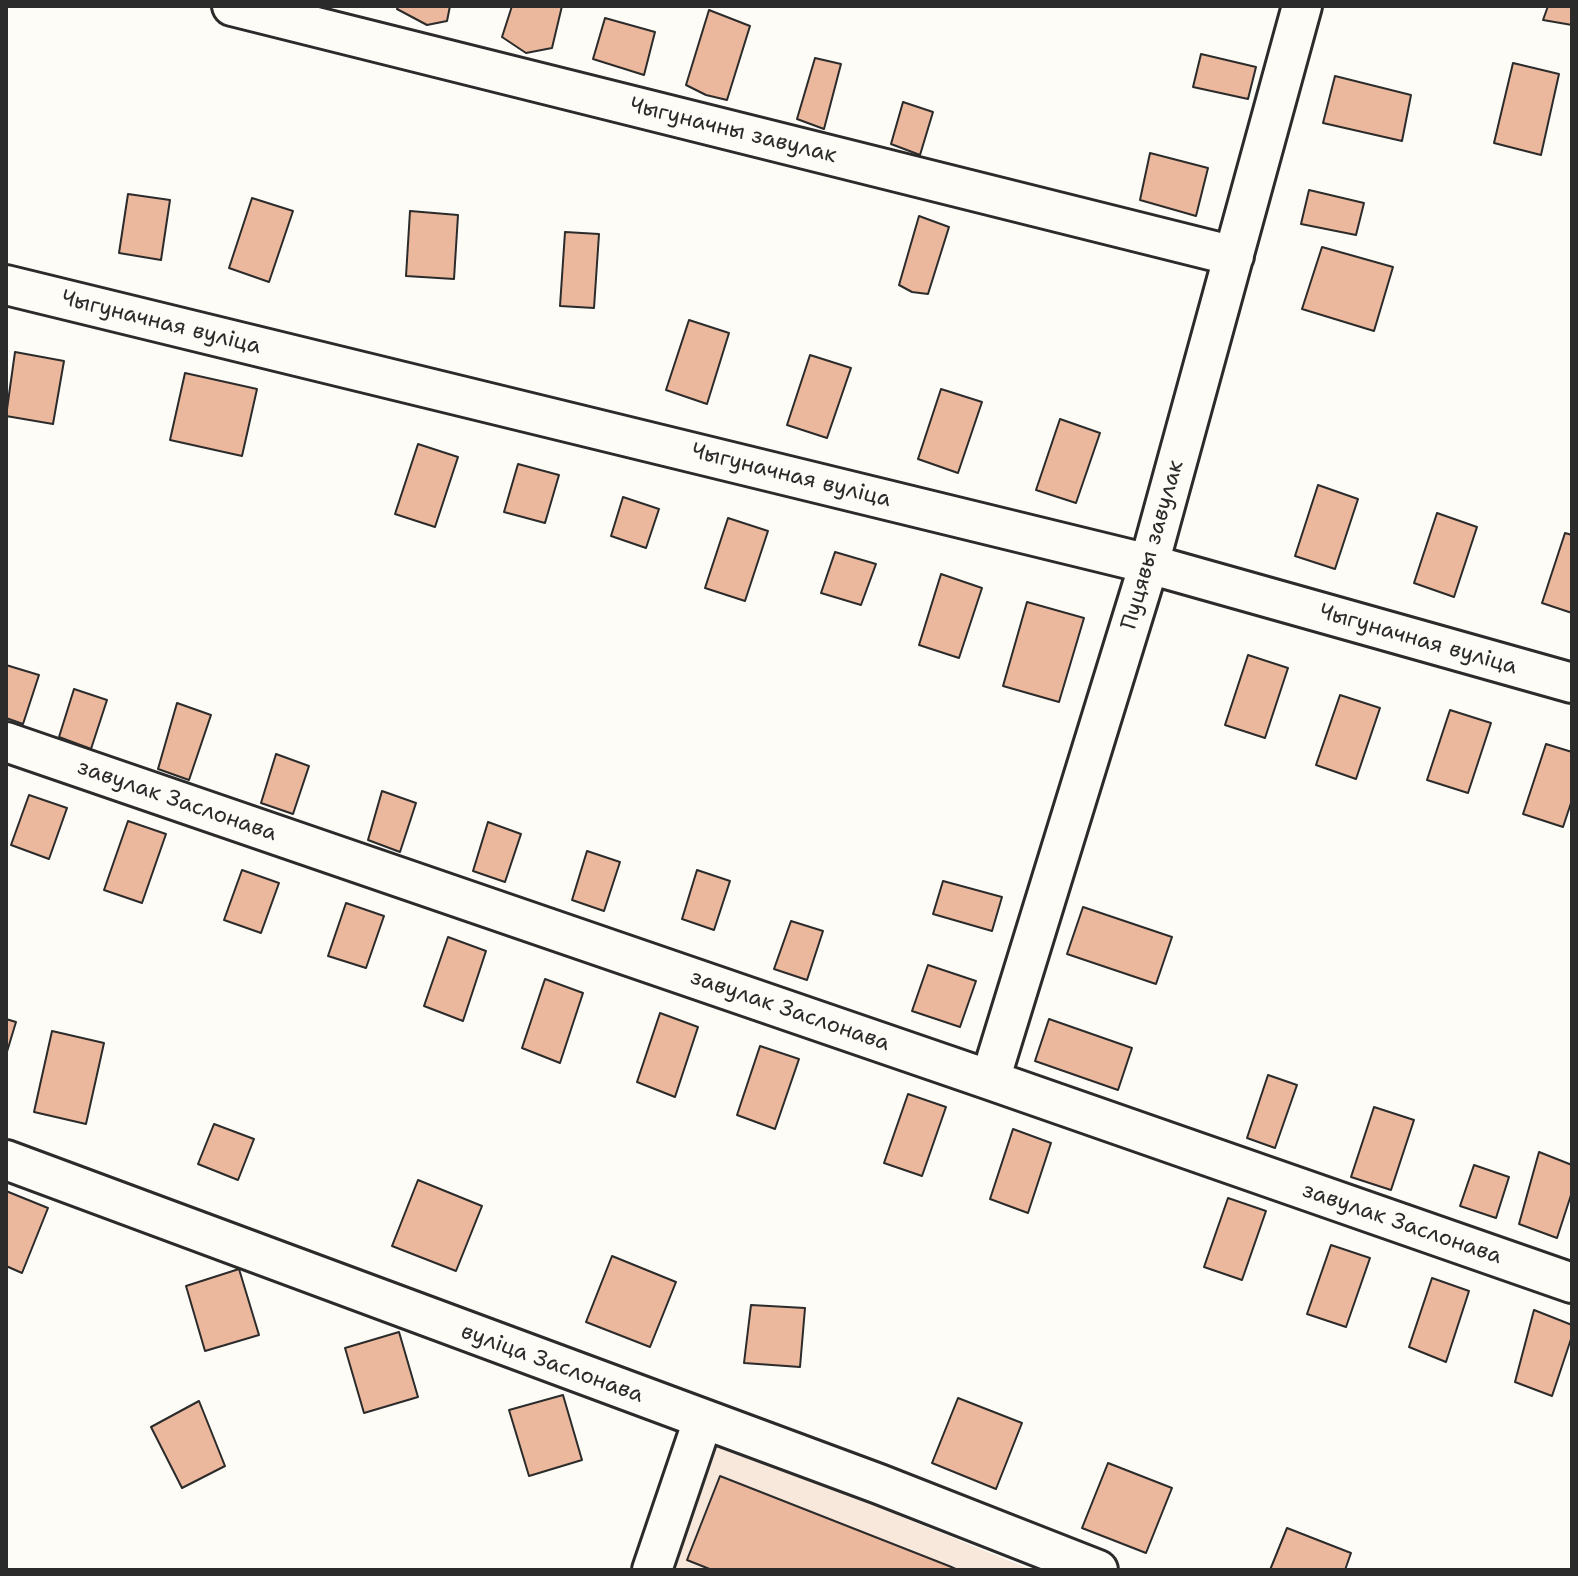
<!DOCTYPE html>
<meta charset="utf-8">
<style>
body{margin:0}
#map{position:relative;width:1578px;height:1576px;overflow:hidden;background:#fdfcf7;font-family:"Shantell Sans",sans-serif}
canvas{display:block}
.frame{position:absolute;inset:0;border:8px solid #2b2b2b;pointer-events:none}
</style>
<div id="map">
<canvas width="1578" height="1576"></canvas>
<div class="frame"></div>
</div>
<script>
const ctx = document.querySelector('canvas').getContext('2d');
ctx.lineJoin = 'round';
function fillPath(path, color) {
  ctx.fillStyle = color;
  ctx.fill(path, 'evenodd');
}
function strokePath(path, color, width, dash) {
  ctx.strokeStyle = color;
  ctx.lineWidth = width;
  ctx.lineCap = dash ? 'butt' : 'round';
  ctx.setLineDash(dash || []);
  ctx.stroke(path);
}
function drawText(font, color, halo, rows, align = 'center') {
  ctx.font = font + ' "Shantell Sans",sans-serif';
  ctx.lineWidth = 6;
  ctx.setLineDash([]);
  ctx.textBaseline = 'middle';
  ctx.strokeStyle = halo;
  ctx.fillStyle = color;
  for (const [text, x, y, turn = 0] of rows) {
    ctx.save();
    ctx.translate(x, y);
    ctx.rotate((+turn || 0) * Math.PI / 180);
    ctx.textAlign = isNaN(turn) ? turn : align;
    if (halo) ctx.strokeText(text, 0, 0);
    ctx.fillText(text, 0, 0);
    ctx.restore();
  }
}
fillPath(new Path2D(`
 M710 1439 1032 1570H668Z`), '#f8e8dc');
const building = new Path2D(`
 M398 6H450L447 21 427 25 397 9Z
 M512 6H562L552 48 526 53 502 37Z
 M1548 6H1572V25L1543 20Z
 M709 10 750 26 727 100 706 95 686 85Z
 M605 18 655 32 644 75 593 59Z
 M1201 54 1256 67 1248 99 1193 87Z
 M815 58 841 64 824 129 797 119Z
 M1513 63 1559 74 1541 155 1494 143Z
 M1335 76 1411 95 1402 141 1323 123Z
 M903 102 933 112 920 155 891 144Z
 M1150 153 1208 168 1196 216 1140 200Z
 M1309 190 1364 203 1356 235 1301 224Z
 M128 194 170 200 161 260 119 253Z
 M252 198 293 211 269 282 229 268Z
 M410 211 458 215 454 279 406 276Z
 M919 216 949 227 928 294 912 292 899 285Z
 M565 232 599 234 594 308 560 306Z
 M1322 247 1393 267 1374 331 1302 309Z
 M689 320 729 333 707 404 666 390Z
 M15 352 64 361 53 424 6 416Z
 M810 355 851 368 827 438 787 425Z
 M185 373 257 389 242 456 170 440Z
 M941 389 982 402 958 473 918 459Z
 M1060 419 1100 433 1076 503 1036 490Z
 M418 444 458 457 435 527 395 514Z
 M518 464 559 475 545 523 504 512Z
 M1318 485 1358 499 1335 569 1295 556Z
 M623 497 659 509 646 548 611 536Z
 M1437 513 1477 527 1454 597 1414 583Z
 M728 518 768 531 745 601 705 588Z
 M1565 533 1572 535V613L1542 603Z
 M835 552 876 564 861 605 821 593Z
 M941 574 982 588 959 658 919 645Z
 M1027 602 1084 618 1059 702 1003 686Z
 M1248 655 1288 668 1265 738 1225 725Z
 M6 665 39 675 23 724 6 718Z
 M74 689 107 700 91 749 59 737Z
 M1340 695 1380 708 1356 779 1316 765Z
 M177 703 211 715 189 780 158 769Z
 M1450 710 1491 723 1468 793 1427 780Z
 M1546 744 1572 752V800L1563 827 1523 814Z
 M276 754 309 766 293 814 261 803Z
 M382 791 416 803 400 852 368 840Z
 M29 795 67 808 49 859 11 845Z
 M128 821 166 834 142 903 104 890Z
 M488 822 521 834 505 882 473 871Z
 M587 851 620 862 604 911 572 900Z
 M242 870 279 883 261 933 224 920Z
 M697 870 730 881 714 930 682 919Z
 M943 881 1002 897 992 931 933 914Z
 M346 903 384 916 366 968 328 956Z
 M1083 907 1172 937 1156 984 1067 954Z
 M791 921 823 931 807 980 774 969Z
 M448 937 486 951 463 1021 424 1006Z
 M928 965 976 981 960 1027 912 1011Z
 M545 979 583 993 560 1063 522 1048Z
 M660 1013 698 1027 675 1097 637 1082Z
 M6 1019 16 1022 6 1055Z
 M1049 1019 1132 1048 1118 1090 1035 1061Z
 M52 1031 104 1043 86 1124 34 1112Z
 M760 1046 799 1059 775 1129 737 1115Z
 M1268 1075 1297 1085 1275 1148 1247 1138Z
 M908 1094 946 1107 922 1176 884 1163Z
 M1374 1107 1414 1120 1391 1190 1351 1177Z
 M214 1124 254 1139 238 1180 198 1164Z
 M1013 1129 1051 1143 1028 1213 990 1199Z
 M1539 1152 1572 1165V1192L1557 1238 1519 1224Z
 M1474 1165 1509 1177 1496 1218 1460 1206Z
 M418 1180 482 1206 456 1271 392 1246Z
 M6 1191 48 1208 22 1273 6 1266Z
 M1228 1198 1266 1211 1242 1280 1204 1267Z
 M1331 1245 1370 1258 1346 1327 1307 1314Z
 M612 1256 676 1282 650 1347 586 1322Z
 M239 1269 259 1335 205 1351 186 1286Z
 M1432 1278 1469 1291 1446 1362 1409 1347Z
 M751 1305 805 1308 800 1367 744 1363Z
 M1534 1310 1572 1325V1336L1552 1396 1515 1382Z
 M399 1332 418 1397 364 1413 345 1348Z
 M563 1395 582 1460 529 1476 509 1410Z
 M958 1398 1022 1423 996 1489 932 1463Z
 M199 1401 225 1466 182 1488 151 1427Z
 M1108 1463 1172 1488 1146 1553 1082 1528Z
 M720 1476 949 1566 958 1570H712L687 1560Z
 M1287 1528 1351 1553 1345 1570H1270Z`);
fillPath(building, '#ebb89d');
strokePath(building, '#2b2b2b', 2);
const minor = new Path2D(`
 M232 6 1234 256
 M6 285 1149 564 1572 683
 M6 742 990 1080 1572 1283
 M990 1080 1149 564 1302 6
 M6 1160 879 1484 1098 1570
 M652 1570 703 1420`);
strokePath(minor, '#2b2b2b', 44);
strokePath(minor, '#fdfcf7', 38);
drawText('22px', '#2b2b2b', '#fdfcf7', [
 ["Чыгуначны завулак",733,131,14],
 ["Чыгуначная вуліца",161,323,14],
 ["Чыгуначная вуліца",791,476,14],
 ["Пуцявы завулак",1153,545,-74],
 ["Чыгуначная вуліца",1418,640,16],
 ["завулак Заслонава",177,801,19],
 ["завулак Заслонава",790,1011,19],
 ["завулак Заслонава",1402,1224,19],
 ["вуліца Заслонава",552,1364,20]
]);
</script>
